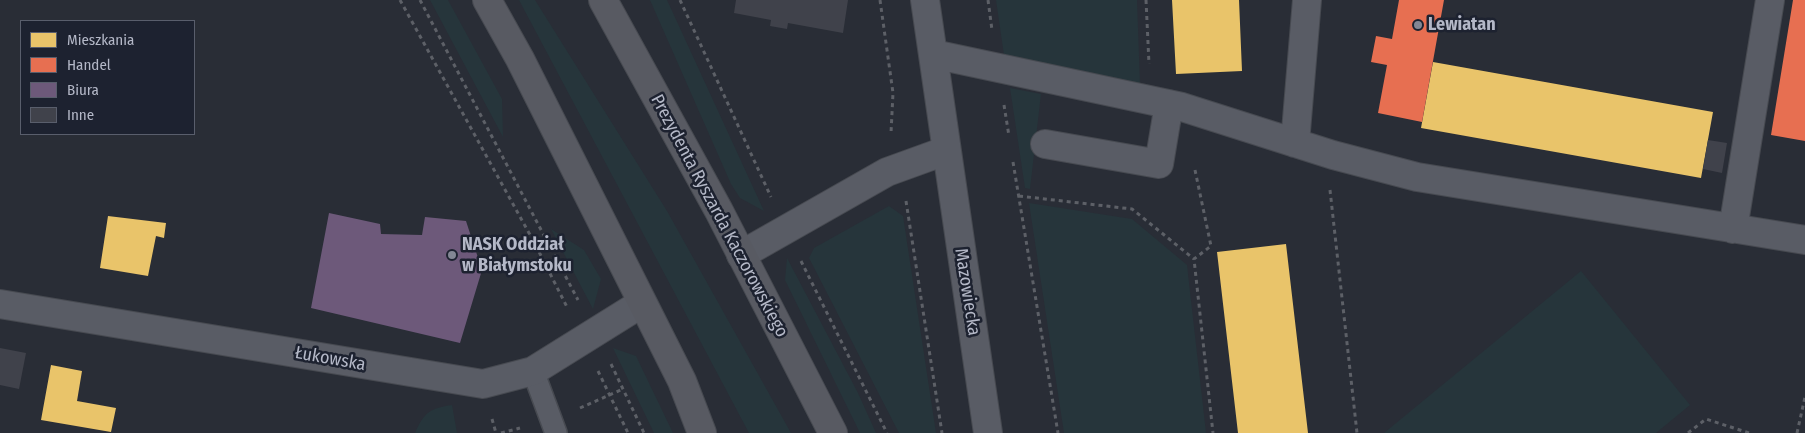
<!DOCTYPE html>
<meta charset="utf-8">
<style>
body{margin:0}
#map{position:relative;width:1805px;height:433px;overflow:hidden;background:#292d36;font-family:"Fira Sans Condensed",sans-serif}
canvas{display:block}
.legend{position:absolute;left:20px;top:20px;width:175px;height:115px;box-sizing:border-box;background:#1d2230;border:1px solid #595e6c;margin:0;padding:6px 9px;list-style:none;font-size:15px;color:#b4b8c7}
.legend li{display:flex;align-items:center;gap:10px;height:25px}
.legend b{width:25px;border:1px solid #595e6c}
</style>
<div id="map">
<canvas width="1805" height="433"></canvas>
<ul class="legend">
<li><b style="height:14px;background:#e9c46a"></b>Mieszkania</li>
<li><b style="height:14px;background:#e76f51"></b>Handel</li>
<li><b style="height:14px;background:#6d597a"></b>Biura</li>
<li><b style="height:14px;background:#40424b"></b>Inne</li>
</ul>
</div>
<script>
const ctx = document.querySelector('canvas').getContext('2d');
ctx.lineJoin = 'round';
function fillPath(path, color) {
  ctx.fillStyle = color;
  ctx.fill(path, 'evenodd');
}
function strokePath(path, color, width, dash) {
  ctx.strokeStyle = color;
  ctx.lineWidth = width;
  ctx.lineCap = dash ? 'butt' : 'round';
  ctx.setLineDash(dash || []);
  ctx.stroke(path);
}
function drawText(font, color, halo, rows, align = 'center') {
  ctx.font = font + ' "Fira Sans Condensed",sans-serif';
  ctx.lineWidth = 5;
  ctx.setLineDash([]);
  ctx.textBaseline = 'middle';
  ctx.strokeStyle = halo;
  ctx.fillStyle = color;
  for (const [text, x, y, turn = 0] of rows) {
    ctx.save();
    ctx.translate(x, y);
    ctx.rotate((+turn || 0) * Math.PI / 180);
    ctx.textAlign = isNaN(turn) ? turn : align;
    if (halo) ctx.strokeText(text, 0, 0);
    ctx.fillText(text, 0, 0);
    ctx.restore();
  }
}
fillPath(new Path2D(`
 M430 0H448L502 99 503 137Z
 M519 0H535L667 211 791 433H749Z
 M650 0H667L764 211 740 198 731 184Z
 M996 0H1137L1140 85 1005 62Z
 M1010 88 1041 94 1030 189 1025 188Z
 M1029 203 1132 219 1187 265 1206 433H1064Z
 M889 206 903 216 936 433H899L809 258 814 248Z
 M551 229 584 250 601 279 593 309Z
 M787 258 858 393 876 433H860L785 280Z
 M1581 271 1690 405 1656 433H1384Z
 M613 348 636 356 673 433H654Z
 M452 405 457 433H415C424 412 431 408 452 405Z`), '#26353b');
fillPath(new Path2D(`
 M1172 0H1239L1242 71 1176 74Z
 M1433 62 1713 112 1701 178 1421 128Z
 M108 216 166 223 164 238 156 236 148 276 100 268Z
 M1286 244 1308 433H1238L1217 252Z
 M51 365 82 371 77 401 116 408 111 432 41 420Z`), '#e9c46a');
fillPath(new Path2D(`
 M1399 0H1444L1422 122 1378 113 1387 65 1371 62 1376 36 1392 39Z
 M1793 0H1805V141L1771 135Z`), '#e76f51');
fillPath(new Path2D(`
 M329 213 380 224 381 234 422 235 425 217 466 221 482 270 460 343 311 308Z`), '#6d597a');
fillPath(new Path2D(`
 M736 0H848L843 33 788 23 787 29 770 26 771 20 734 13Z
 M1708 140 1727 143 1722 173 1703 169Z
 M0 348 26 353 19 389 0 385Z`), '#40424b');
const lane = new Path2D(`
 M533 371 556 433`);
const street = new Path2D(`
 M925 0 988 433
 M933 54 1182 107 1333 155 1417 177 1805 240
 M1295 143 1307 0
 M1045 144 1159 164 1169 104
 M1733 229 1770 0
 M741 255 887 172 945 151
 M0 304 483 384 533 371 642 303`);
const secondary = new Path2D(`
 M487 0 520 59 682 381 702 433
 M603 0 719 211 833 433`);
strokePath(lane, '#474a51', 24);
strokePath(street, '#474a51', 30);
strokePath(secondary, '#474a51', 30);
strokePath(new Path2D(`
 M400 0 534 242 568 309
 M420 0 578 300
 M680 0 771 197
 M880 0 893 93 891 133
 M988 0 992 30
 M1146 0 1149 64
 M1004 105 1009 136
 M1013 162 1058 433
 M1195 170 1211 246 1194 259 1213 433
 M1330 190 1357 433
 M1019 196 1132 209 1194 259
 M906 201 942 433
 M801 261 887 433
 M611 364 644 433
 M598 371 628 433
 M580 408 623 389
 M492 419 496 433
 M501 433 520 428
 M1688 433 1706 419 1749 433
 M1797 433 1805 397`), '#5d6067', 3, [4, 4]);
strokePath(lane, '#595c65', 21);
strokePath(street, '#595c65', 28);
strokePath(secondary, '#585a62', 28);
for (const [x, y, r, color] of [
 [1418,25,5,"#838794"],
 [452,255,5,"#838794"]
]) {
  const dot = new Path2D();
  dot.arc(x, y, r, 0, 2 * Math.PI);
  ctx.fillStyle = color;
  ctx.fill(dot);
  strokePath(dot, '#1d2230', 2);
}
drawText('bold 18px', '#b4b8c7', '#1d2230', [
 ["Lewiatan",1428,25],
 ["NASK Oddział",462,245],
 ["w Białymstoku",462,266]
], 'left');
drawText('18px', '#b4b8c7', '#1d2230', [
 ["Prezydenta Ryszarda Kaczorowskiego",719,216,62],
 ["Mazowiecka",967,292,81],
 ["Łukowska",330,359,10]
]);
</script>
